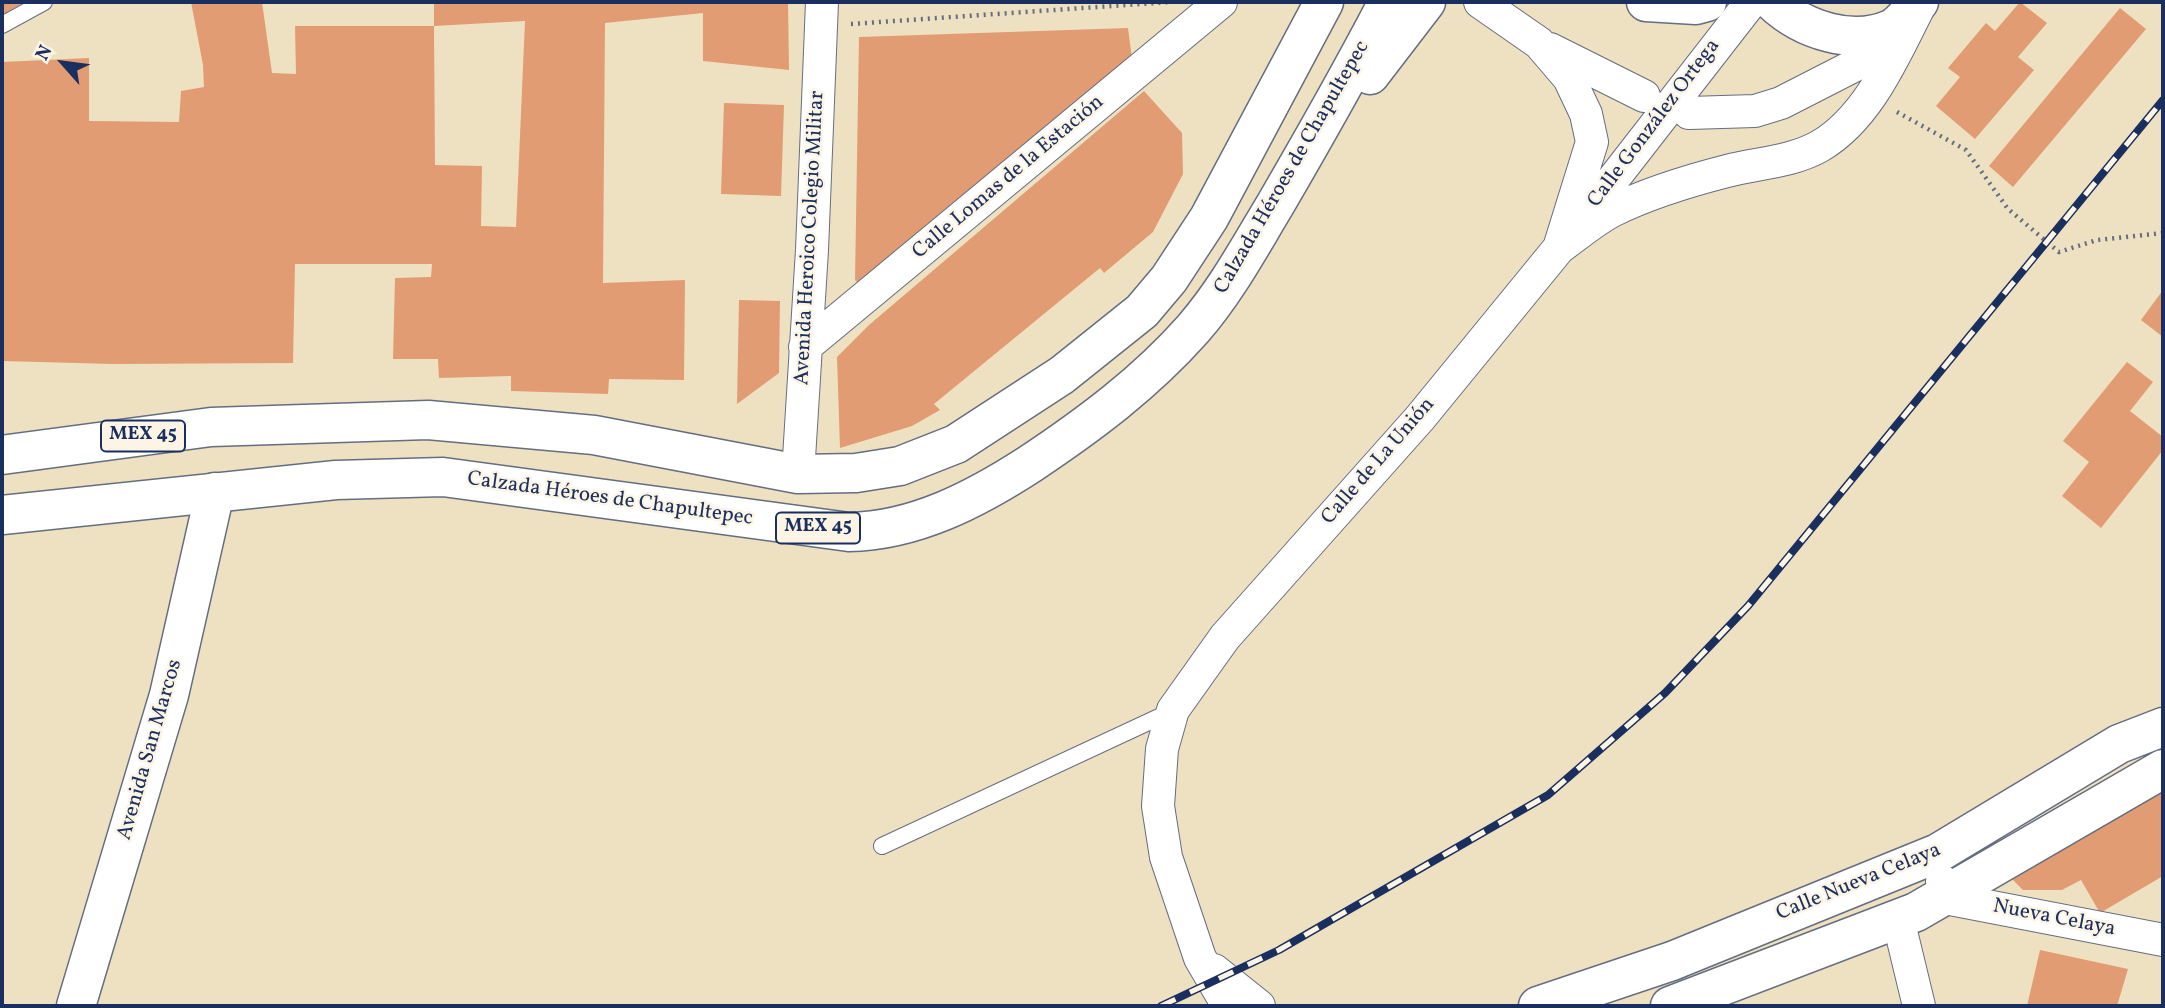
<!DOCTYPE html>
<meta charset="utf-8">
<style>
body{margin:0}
#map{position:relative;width:2165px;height:1008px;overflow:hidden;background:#eee1c1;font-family:Vollkorn,serif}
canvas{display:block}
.frame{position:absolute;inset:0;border:4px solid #1b2f5e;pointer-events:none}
.north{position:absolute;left:28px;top:28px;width:70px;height:70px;-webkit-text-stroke:5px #fcf5e5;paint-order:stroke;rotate:298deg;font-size:19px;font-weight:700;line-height:28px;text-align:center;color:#1b2f5e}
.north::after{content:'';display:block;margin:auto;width:24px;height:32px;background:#1b2f5e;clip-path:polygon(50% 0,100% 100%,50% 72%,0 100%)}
</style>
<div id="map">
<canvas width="2165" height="1008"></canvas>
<div class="frame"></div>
<div class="north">N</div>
</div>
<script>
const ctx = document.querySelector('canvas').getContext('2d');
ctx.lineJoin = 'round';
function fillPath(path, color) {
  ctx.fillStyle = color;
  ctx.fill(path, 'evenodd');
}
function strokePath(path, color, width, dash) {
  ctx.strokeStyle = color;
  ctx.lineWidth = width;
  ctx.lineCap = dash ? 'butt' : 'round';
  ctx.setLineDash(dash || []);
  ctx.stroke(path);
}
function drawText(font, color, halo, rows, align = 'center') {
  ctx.font = font + ' Vollkorn,serif';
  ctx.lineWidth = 5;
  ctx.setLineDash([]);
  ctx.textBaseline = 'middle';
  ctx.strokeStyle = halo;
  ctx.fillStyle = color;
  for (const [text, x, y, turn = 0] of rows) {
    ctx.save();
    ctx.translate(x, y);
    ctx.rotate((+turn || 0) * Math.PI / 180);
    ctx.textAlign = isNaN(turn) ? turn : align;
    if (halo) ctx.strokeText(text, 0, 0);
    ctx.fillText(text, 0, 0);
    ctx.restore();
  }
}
fillPath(new Path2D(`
 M2 2H25L2 15Z
 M191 2H262L272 73 296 74 295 26H434V2H788L789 70 703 61V13L605 23 603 283 685 280 684 380 609 379 608 394 511 391V376L439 378 438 359H393L395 278 431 277 432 264H295L293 363 114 364 2 361V62L89 58V121L179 122 181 91 204 87 203 65ZM525 21 516 227 481 226 482 166 435 165 434 26Z
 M2020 2 2047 23 2018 57 2034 70 1975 139 1936 106 1960 77 1948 68 1986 23 1995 31Z
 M2120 8 2146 29 2013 187 1989 166Z
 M1128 28 1132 59 861 286 855 280 859 37Z
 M1144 91 1182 133 1183 174 1153 232 1104 273 1100 268 934 404 940 410 912 426 840 448 837 357 869 325Z
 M724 103 784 105 781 196 721 194Z
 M2163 290V337L2141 320Z
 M739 300 780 301 779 373 737 404Z
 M2127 362 2153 382 2130 411 2163 437V450L2101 528 2062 496 2089 462 2063 441Z
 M2163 790V876L2100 913 2081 880 2062 890H2023L2010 877Z
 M2040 950 2128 969 2117 1006H2027Z`), '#e29c73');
const lane = new Path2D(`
 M2 25 44 2
 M882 846 1172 711`);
const street = new Path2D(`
 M1550 49 1644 96
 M1689 113 1755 111 1781 103 1867 59 1893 28
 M1580 222 1751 2
 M1559 248C1576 236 1593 221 1612 211 1648 193 1688 181 1727 171 1758 163 1792 162 1820 146 1868 118 1894 56 1918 9
 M805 347 1221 2
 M798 474 812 250 822 2
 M1942 881 1945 898 2163 940
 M1898 919 1919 1006
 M1214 970 1259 1006
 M1228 1006 1200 958 1166 857 1158 806 1162 749 1173 710 1225 637 1420 418 1559 248 1592 142 1586 114 1569 78 1539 43 1480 2`);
const secondary = new Path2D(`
 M1773 2C1803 30 1852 46 1891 29 1901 24 1911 10 1919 2
 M76 1006 169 695 215 492
 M1538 1006 1672 961 1938 853 2119 744 2163 727
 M1670 1006 1916 912 2163 769`);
const primary = new Path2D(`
 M1646 2 1696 5 1707 2
 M1370 75 1426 2
 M2 455 211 427 428 420 594 435 798 474 856 473 900 466 956 444 1062 375 1142 311 1169 279 1209 218 1324 2
 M2 515 336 480 443 477 849 532C915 531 976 499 1030 464 1090 424 1145 383 1193 329 1226 291 1249 248 1275 205 1314 138 1352 71 1388 2`);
strokePath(lane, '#656d81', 18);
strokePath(street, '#656d81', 34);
strokePath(secondary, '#656d81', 41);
strokePath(primary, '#656d81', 41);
strokePath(new Path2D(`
 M851 24 1170 2
 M1897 112 1966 150 2008 209 2059 252 2097 240 2163 233`), '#656d81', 4.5, [2, 5]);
strokePath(lane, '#fff', 16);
strokePath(street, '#fff', 32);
strokePath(secondary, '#fff', 38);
strokePath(primary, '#fff', 38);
const rail = new Path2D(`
 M1161 1006 1279 950 1548 795 1665 693 1748 606 2163 100`);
strokePath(rail, '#1b2f5e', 8);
strokePath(rail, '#fcf5e5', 5, [16]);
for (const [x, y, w] of [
 [143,436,84],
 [818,528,84]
]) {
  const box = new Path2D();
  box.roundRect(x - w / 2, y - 15.5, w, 31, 5);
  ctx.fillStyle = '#fcf5e5';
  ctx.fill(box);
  strokePath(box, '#1b2f5e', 2);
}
drawText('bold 19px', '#1b2f5e', null, [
 ["MEX 45",143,436],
 ["MEX 45",818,528]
]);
drawText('21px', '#1b2f5e', '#fcf5e5', [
 ["Calle González Ortega",1655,124,-53],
 ["Calzada Héroes de Chapultepec",1293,168,-60],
 ["Calle Lomas de la Estación",1009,178,-40],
 ["Avenida Heroico Colegio Militar",811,238,-87],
 ["Calle de La Unión",1379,462,-49],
 ["Calzada Héroes de Chapultepec",610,500,8],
 ["Avenida San Marcos",151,750,-74],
 ["Calle Nueva Celaya",1859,883,-22],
 ["Nueva Celaya",2054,919,11]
]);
</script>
